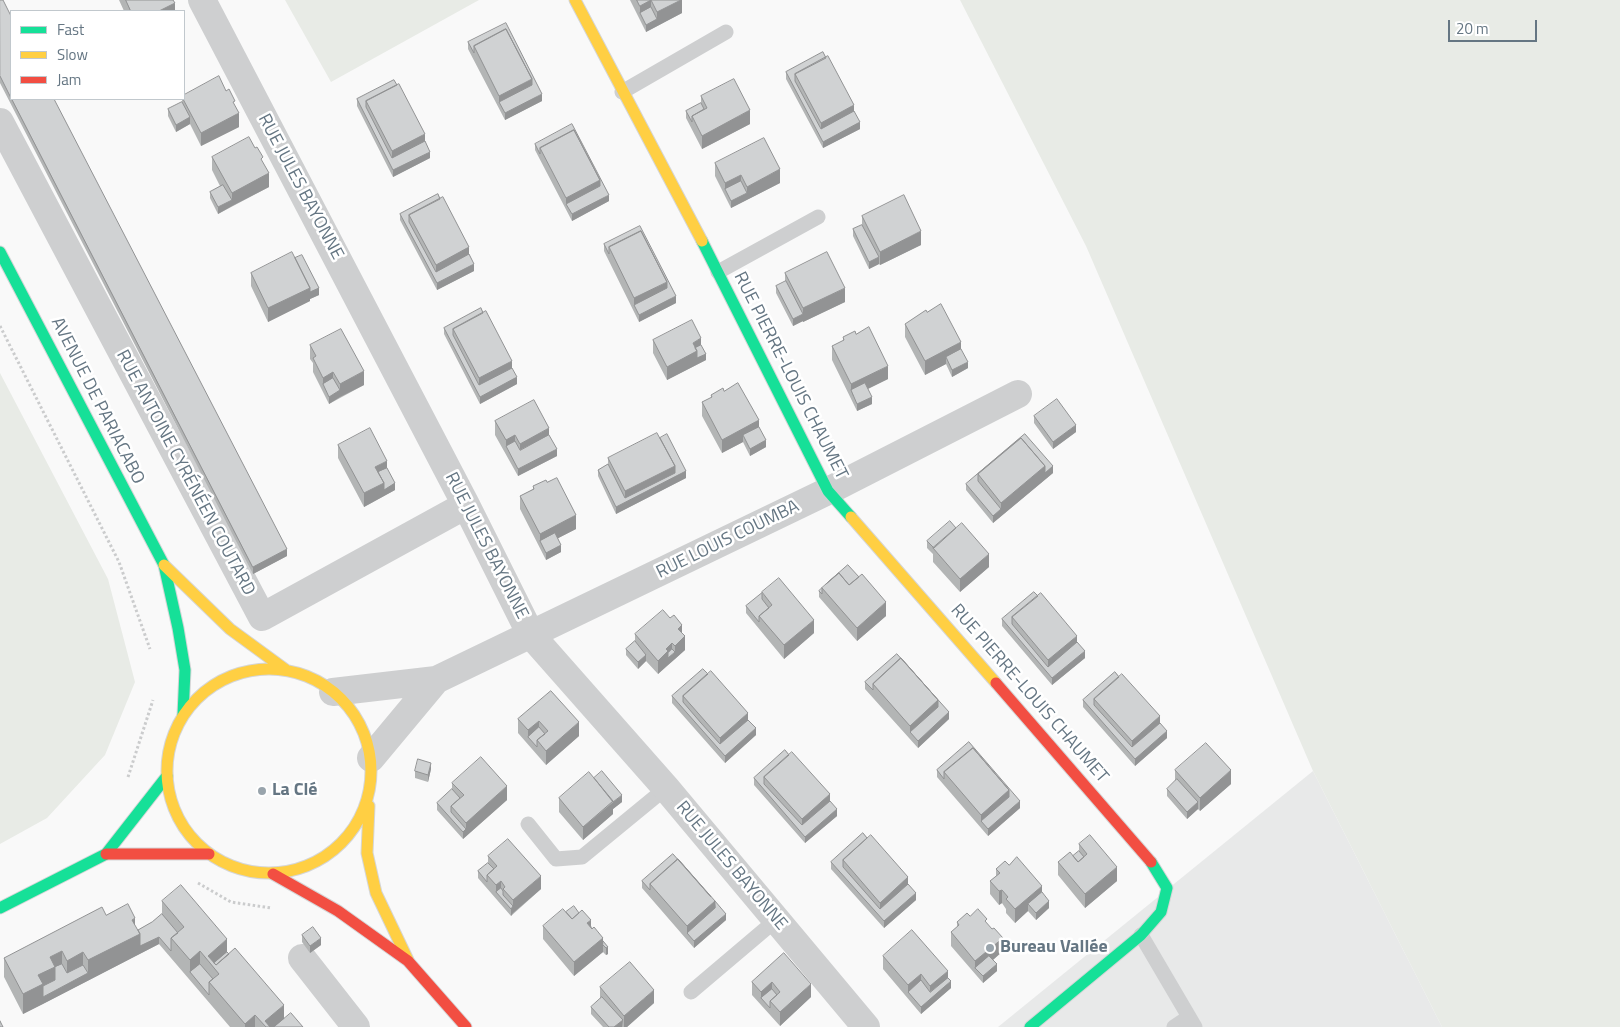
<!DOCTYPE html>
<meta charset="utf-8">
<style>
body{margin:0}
#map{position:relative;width:1620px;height:1027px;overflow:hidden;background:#f9f9f9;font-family:"Titillium Web",sans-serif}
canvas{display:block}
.legend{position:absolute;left:10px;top:10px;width:175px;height:90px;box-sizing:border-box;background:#fff;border:1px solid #c1c8cd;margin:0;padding:6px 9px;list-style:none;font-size:15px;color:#657683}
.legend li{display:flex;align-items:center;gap:10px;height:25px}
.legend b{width:25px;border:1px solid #c1c8cd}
.scale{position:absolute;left:1448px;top:20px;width:89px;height:22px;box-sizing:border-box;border:2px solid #657683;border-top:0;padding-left:6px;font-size:15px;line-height:18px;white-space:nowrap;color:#657683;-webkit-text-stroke:4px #fff;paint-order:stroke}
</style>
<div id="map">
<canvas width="1620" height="1027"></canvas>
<ul class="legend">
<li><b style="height:6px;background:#16e098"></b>Fast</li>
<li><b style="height:6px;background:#ffcf43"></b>Slow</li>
<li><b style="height:6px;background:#f24e42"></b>Jam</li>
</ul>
<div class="scale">20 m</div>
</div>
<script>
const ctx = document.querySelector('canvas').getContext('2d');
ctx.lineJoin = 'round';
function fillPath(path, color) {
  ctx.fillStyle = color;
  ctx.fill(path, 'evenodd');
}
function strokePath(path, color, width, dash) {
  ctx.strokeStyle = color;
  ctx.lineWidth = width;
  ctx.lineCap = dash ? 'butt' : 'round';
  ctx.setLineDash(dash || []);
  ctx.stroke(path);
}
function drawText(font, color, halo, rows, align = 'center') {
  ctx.font = font + ' "Titillium Web",sans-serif';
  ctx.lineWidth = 5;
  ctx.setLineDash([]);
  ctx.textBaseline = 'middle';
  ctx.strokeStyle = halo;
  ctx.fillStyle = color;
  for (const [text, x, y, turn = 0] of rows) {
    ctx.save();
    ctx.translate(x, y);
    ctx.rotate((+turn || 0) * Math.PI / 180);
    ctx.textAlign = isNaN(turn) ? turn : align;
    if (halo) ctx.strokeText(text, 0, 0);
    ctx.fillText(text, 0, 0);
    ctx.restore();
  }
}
fillPath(new Path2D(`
 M1313 771 1442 1027H998Z`), '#e8e9e9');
fillPath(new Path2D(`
 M285 0H479L331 82Z
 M960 0H1620V1027H1442L1313 771 1086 246Z
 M0 373 108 579 135 682 105 755 47 818 0 844Z`), '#e8ebe6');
const fast = new Path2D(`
 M702 241 828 491 851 517
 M0 252 164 565 178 628 185 670 183 715
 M0 908 106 854 167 776
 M1030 1027 1141 935 1161 912 1167 888 1151 862`);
const slow = new Path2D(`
 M575 0 702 241
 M851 517 996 683
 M164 565 230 629 286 670
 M167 771a102 102 0 1 1 204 0a102 102 0 1 1-204 0Z
 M369 806 367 853 376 893 408 960`);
const jam = new Path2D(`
 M996 683 1151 862
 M106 854H209
 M273 874 338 911 408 961 466 1027`);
strokePath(fast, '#d5d6d7', 13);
strokePath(slow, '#d5d6d7', 13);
strokePath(jam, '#d5d6d7', 13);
strokePath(new Path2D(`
 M0 326 119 562 150 649
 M128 777 153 700
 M198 883 231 902 271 908`), '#cbcccd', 3, [2.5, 2.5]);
strokePath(new Path2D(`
 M622 92 726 32
 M718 272 818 217
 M528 824 556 859 582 857 666 788
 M1141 935 1195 1027
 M691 992 776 920
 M1174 1027 1189 1017`), '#cecfd0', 15);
strokePath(new Path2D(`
 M202 0 466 505 531 635 666 788 866 1027
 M0 122 262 617 466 505
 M333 692 436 680 828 491 1018 394
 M371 758 436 680
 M302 958 356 1027`), '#cecfd0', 28);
strokePath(fast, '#16e098', 11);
strokePath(slow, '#ffcf43', 11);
strokePath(jam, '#f24e42', 11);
fillPath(new Path2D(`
 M0 0 287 556 253 574 0 83Z
 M119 0H173L175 11H124Z
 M630 0H682V13L646 32Z
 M468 42 542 101 505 120 468 49Z
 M823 52 854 111 860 129 823 148 786 79V72Z
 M394 80 425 141 430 158 393 177 357 106V99Z
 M701 96 750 124 702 149 686 118V111L701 103Z
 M182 99 235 107 239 127 201 146 190 124 176 132 168 116V109L182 102Z
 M535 144 609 201 572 221 535 150Z
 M212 157 263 163 269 187 218 214 210 198V192L220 186 212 170Z
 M715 163 780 183 731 208 715 176Z
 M438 194 469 254 474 271 437 290 400 220V214Z
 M862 216 921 245 880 265 879 264 869 269 853 236V229L862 225Z
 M604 244 676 303 639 322 604 251Z
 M295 258 319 295 310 299V301L268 322 251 286V273Z
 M785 273 845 302 803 322V321L793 326 776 293V286L785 282Z
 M481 308 512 368 517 384 480 404 444 334V328Z
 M905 324 961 349 968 368 952 377 946 364 925 375 905 337Z
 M843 337 888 379 868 389 872 404 857 411 832 360V346L843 341Z
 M653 340 701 345 706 360 667 380 653 353Z
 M310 345 364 385 329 404 313 372V363L310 359Z
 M724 391 759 427 766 447 750 456 743 442 722 453 702 416V402L711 398V395Z
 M1034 416 1076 432 1053 449 1034 423Z
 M495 421 549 435 557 456 518 476 495 435Z
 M1025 434 1053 473 993 523 966 490V484Z
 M660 438 686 478 616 514 598 476V470L608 464V458Z
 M338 445 387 468 395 490 364 507 338 458Z
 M533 486 576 529 558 538 561 552 546 560 520 509V496L533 489Z
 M956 528 989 567 960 592 933 562V554L927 548V541Z
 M848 565 886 616 857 641 819 597V591Z
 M1034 592 1077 642 1085 658 1052 685 1002 626V619Z
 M762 593 814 633 784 659 746 613V606Z
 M682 633 685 650 658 674 646 661 638 669 626 655V649L635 641V634Z
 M897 654 949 719 918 748 865 689V682Z
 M703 669 748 720 756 735 725 763 672 703V696Z
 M1115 672 1160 723 1167 738 1135 766 1083 707V700Z
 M551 691 579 736 546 765 518 733V719Z
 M969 742 1020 808 988 836 937 777V770Z
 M785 750 830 801 837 816 805 843 754 785V778Z
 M431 769 428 782 415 778V771Z
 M1175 770 1231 784 1200 811 1198 809 1187 819 1167 796V789L1175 781Z
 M594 778 622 802 613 809V814L583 840 559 812V798Z
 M452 783 507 800 463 839 437 810V803L452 789Z
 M863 833 908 884 916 900 884 928 831 869V862Z
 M1079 844 1117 881 1085 908 1058 875V862L1073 856 1079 851Z
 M673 854 726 920 694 948 642 888V881Z
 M488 856 541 889 511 916 478 878V871L488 863Z
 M1009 865 1042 892 1049 908 1036 920 1028 911 1015 923 1006 913V909L1002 903 999 905 990 894V881L996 876V869Z
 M162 901 227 952 284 1018 303 1027H230L159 944 23 1014 4 977V958L106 915 138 930 152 922 162 914Z
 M566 912 591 926 608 947V954L606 955 603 952 574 976 543 939V926Z
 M970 916 987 924 1003 951 993 960 997 971 983 983 951 946V932L957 927V922Z
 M302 935 321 945 310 953 302 942Z
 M784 953 811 997 780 1026 752 995V982Z
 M883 956 948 978 951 988 921 1014 883 969Z
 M600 987 654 1003 627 1027H603L591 1014V1007L600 999Z`), '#b3b5b5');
fillPath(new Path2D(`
 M651 0V14L640 13V6Z
 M681 0H682V13L646 32V25L657 19V12Z
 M175 3V11H159Z
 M532 79V92L499 102V109V96Z
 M542 94V101L505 120V113Z
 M854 105V118L821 136V123Z
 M750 110V124L702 149V136Z
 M239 113V127L201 146V133Z
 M190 117V124L176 132V125Z
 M860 122V129L823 148V142Z
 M425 134V148L392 165V151Z
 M430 152V158L393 177V170Z
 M780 169V183L731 208V201L747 193V187Z
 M269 173V187L232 206V193Z
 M741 175V188L725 189V196V183Z
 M600 180V193L566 204V198Z
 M609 195V201L572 221V214Z
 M232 200V206L218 214V207Z
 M921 231V245L880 265V252Z
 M469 247V261L436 279V265Z
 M879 257V264L869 269V262Z
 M474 264V271L437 290V283Z
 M667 282V295L634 305V298Z
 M310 288H319V295L310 299V301L268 322V308Z
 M845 288V302L803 322V308Z
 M676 296V303L639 322V315Z
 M803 314V321L793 326V319Z
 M701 338V352L706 354V360L667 380V367L693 343Z
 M961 342V356L946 357V364L925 375V361Z
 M512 361V375L479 392V378Z
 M968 362V368L952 377V370Z
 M888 366V379L853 396 851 390V384Z
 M364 371V385L340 397V384Z
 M333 372V385L323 384V391V378Z
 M517 377V384L480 404V397Z
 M340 390V397L329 404V397Z
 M872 397V404L857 411V404Z
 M759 420V434L743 435V442L722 453V440Z
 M1076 425V432L1053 449V442Z
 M549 428V442L520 457V444Z
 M515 435V448L506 446V440Z
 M766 440V447L750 456V449Z
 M557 449V456L518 476V469Z
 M387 461V475L375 474V467Z
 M675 466 686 471V478L616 514V507L625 502V491Z
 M1045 466H1053V473L993 523V516L1001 509V503Z
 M384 483H395V490L364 507V493Z
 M576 515V529L543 546 540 541V548V534Z
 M561 545V552L546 560V553Z
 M287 549V556L253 574V567Z
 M989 554V567L960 592V579Z
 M886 602V616L857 641V628Z
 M814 620V633L784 659V645Z
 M682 625V638L678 629Z
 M685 636V650L675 659V646Z
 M1077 636V649L1048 674V660Z
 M672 643V655L675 652V659L668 665V658V665L658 674V661L666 649Z
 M1085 651V658L1052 685V678Z
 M646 655V661L638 669V662Z
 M938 700V714L910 732V726Z
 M949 712V719L918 748V741Z
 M748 713V726L720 751V738Z
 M1160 716V730L1132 754V741Z
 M539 721V734L528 737V730Z
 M579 722V736L546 765V751Z
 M756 728V735L725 763V756Z
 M1167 731V738L1135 766V759Z
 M431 763V769L428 782V775Z
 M1231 770V784L1200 811V798Z
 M507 786V800L463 839V832L466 829V823Z
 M1009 790V804L981 821V815Z
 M830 794V807L802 832V819Z
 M622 795V802L613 809V814L583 840V827Z
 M1020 801V808L988 836V829Z
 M1198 802V809L1187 819V812Z
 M837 809V816L805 843V837Z
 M1117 867V881L1085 908V894Z
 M541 876V889L513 913V900Z
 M908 877V891L880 916V903Z
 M501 881V895L496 892V885Z
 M1042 886V899L1028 904V911L1015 923V909Z
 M1002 890V903L999 905V891Z
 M916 893V900L884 928V921Z
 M715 901V914L687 933V926Z
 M1049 901V908L1036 920V913Z
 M513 906V913L511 916V909Z
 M726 914V920L694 948V941Z
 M135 918V936L140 934 159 937V944L43 1004V997L88 973V960L132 920Z
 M591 920V933L587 923Z
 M321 938V945L310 953V946Z
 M603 938V952L574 976V962Z
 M1003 938V951L979 972 975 968V961Z
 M227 939V959L215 969 208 956Z
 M608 947V954L606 955V948Z
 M62 951V971L55 986 43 993V1004L23 1014V994L38 975 50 957Z
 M200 951V971L190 972V979V960Z
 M83 952V972L67 980V961Z
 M997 964V971L983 983V976Z
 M948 971V984L951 981V988L921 1014V1007L930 999V986Z
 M921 974V987L908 992V999V985Z
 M772 982V996L761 998V992Z
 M811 984V997L780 1026V1012Z
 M654 990V1003L627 1027H624V1016Z
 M284 1005V1024L281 1027H266L265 1021Z
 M255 1015V1027H245V1024Z
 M623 1020 622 1027H614Z`), '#929394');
const building = new Path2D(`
 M0 0H3L11 16V98L0 76Z
 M126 0H173L175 3 159 11H131Z
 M637 0H681L657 12 651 0 640 6Z
 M651 7 657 19 646 25 640 13Z
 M506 23 542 94 505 113 499 102 532 85V79L506 29 474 46V53L468 42Z
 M506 29 532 79 499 96 474 46Z
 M823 52 826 58 795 74V81L821 129 854 111 860 122 823 142 786 72Z
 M828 56 854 105 821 123 795 74Z
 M219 76 226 91 229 89 235 101 233 102 239 113 201 133 183 99 184 95Z
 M734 79 750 110 702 136 692 116 707 108 701 96Z
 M394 80 397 85 366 101V107L392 158 425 141 430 152 393 170 357 99Z
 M399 84 425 134 392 151 366 101Z
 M12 99H54L287 549 253 567Z
 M182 102 190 117 176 125 168 109Z
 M701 103 704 109 692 116V122L686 111Z
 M572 124 609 195 572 214 566 204 600 186V180L574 130 540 148V154L535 144Z
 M574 130 600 180 566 198 540 148Z
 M249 137 255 148 257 147 263 157 261 159 269 173 232 193 212 157Z
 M764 138 780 169 747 187 741 175 725 183 715 163Z
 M741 181 747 193 731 201 725 189Z
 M223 185 232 200 218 207 210 192Z
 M438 194 440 199 409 215V222L436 272 469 254 474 264 437 283 400 214Z
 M904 195 921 231 880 252 862 216Z
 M443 197 469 247 436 265 409 215Z
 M862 225 879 257 869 262 853 229Z
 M640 226 676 296 639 315 634 305 667 288V282L641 231 609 247V254L604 244Z
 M641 231 667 282 634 298 609 247Z
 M292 252 310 288 268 308 251 273Z
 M827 252 845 288 803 308 785 273Z
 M302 255 319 288 310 292V288L295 258Z
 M786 281 803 314 793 319 776 286Z
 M941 304 961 342 925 361 905 324 926 310 927 312Z
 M481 308 483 313 453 329V335L479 385 512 368 517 377 480 397 444 328Z
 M486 311 512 361 479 378 453 329Z
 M692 320 701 338 693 343 697 351 667 367 653 340Z
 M869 327 888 366 851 384 832 346 844 340 843 337 855 331 856 334Z
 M341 329 364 371 340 384 333 372 323 378 313 358 316 356 310 345Z
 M701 345 706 354 697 358V351L695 348Z
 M961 349 968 362 952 370 946 357Z
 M333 378 340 390 329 397 323 384Z
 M738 383 759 420 722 440 702 402 712 397 711 395 723 388 724 391Z
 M865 383 872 397 857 404 851 390Z
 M1057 399 1076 425 1053 442 1034 416Z
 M534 400 549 428 520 444 515 435 506 440 495 421Z
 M759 427 766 440 750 449 743 435Z
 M370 428 387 461 375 467 384 483 364 493 338 445Z
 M657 433 675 466 625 491 608 458Z
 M667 434 686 471 616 507 598 470 608 464 625 498 675 473V466L660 438Z
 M1025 434 1053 466 1045 473V466L1021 438 978 474V481L1001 509 993 516 966 484Z
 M549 435 557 449 518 469 506 446 515 441 520 450Z
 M1021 438 1045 466 1001 503 978 474Z
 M387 468 395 483 384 490V483L378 472Z
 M557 478 576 515 540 534 520 496 534 489 533 486 546 480 547 482Z
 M950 521 956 528 934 548 927 541Z
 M962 523 989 554 960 579 933 548Z
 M555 533 561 545 546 553 540 541Z
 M848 565 859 577 849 585 839 573 826 584Z
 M839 573 849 585 862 574 886 602 857 628 822 588Z
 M779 578 814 620 784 645 759 616 772 605 762 592Z
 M822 588V594L819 591Z
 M1034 592 1038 596 1012 617V624L1048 667 1077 642 1085 651 1052 678 1002 619Z
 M762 593V599L769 608 759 616V622L746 606Z
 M1041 593 1077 636 1048 660 1012 617Z
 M663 610 670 618 674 615 682 625 678 629 685 636 675 646 672 643 666 649 668 651 658 661 635 634Z
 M635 641 646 655 638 662 626 649Z
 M672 649 675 652 668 658V653Z
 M897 654 949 712 918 741 910 732 938 707V700L901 658 873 684V690L865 682Z
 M901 658 938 700 910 726 873 684Z
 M703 669 708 674 683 696V702L701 723 720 744 748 720 756 728 725 756 672 696Z
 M711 671 748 713 720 738 683 696Z
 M1115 672 1119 677 1094 699V705L1132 747 1160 723 1167 731 1135 759 1083 700Z
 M1122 674 1160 716 1132 741 1094 699Z
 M551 691 579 722 546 751 537 740 548 731 539 721 528 730 518 719Z
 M539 727 545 734 537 740V747L528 737Z
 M969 742 1020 801 988 829 981 821 1009 797V790L973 748 944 772V779L937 770Z
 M1206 743 1231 770 1200 798 1175 770Z
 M973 748 1009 790 981 815 944 772Z
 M785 750 789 755 764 777V784L802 825 830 801 837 809 805 837 754 778Z
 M792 752 830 794 802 819 764 777Z
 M481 757 507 786 466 823 451 806 464 795 452 783Z
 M418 759 431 763 428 775 415 771Z
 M602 771 622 795 613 802 594 778Z
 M589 772 613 801 583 827 559 798Z
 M1177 779 1198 802 1187 812 1167 789Z
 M452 789 460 798 451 806V812L466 829 463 832 437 803Z
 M863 833 867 838 843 860V867L880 909 908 884 916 893 884 921 831 862Z
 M871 835 908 877 880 903 843 860Z
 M1090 835 1117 867 1085 894 1058 862 1070 852 1078 862 1087 854 1079 844Z
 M508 839 541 876 513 900 503 889 505 887 501 881 496 885 487 875 497 866 488 856Z
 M1079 851 1084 857 1078 862 1073 856Z
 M673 854 711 897 678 859 650 884V890L642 881Z
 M1017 857 1042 886 1015 909 1006 899 1008 897 1002 890 999 891 990 881 1000 873 996 869 1005 861 1009 865Z
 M678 859 715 901 687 926 650 884Z
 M488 863 494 869 487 875V882L478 871Z
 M181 885 227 939 208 956 216 965 235 948 284 1005 265 1021 270 1027H266L255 1015 245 1024 209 982 219 974 210 963 200 951 190 960 171 938 184 927 162 901Z
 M501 888 503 891V895L513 906 511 909 496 892Z
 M1042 892 1049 901 1036 913 1028 904Z
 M715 901 726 914 694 941 687 933 715 908Z
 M128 904 135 918 132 920 140 934 88 960 83 952 67 961 62 951 50 957 55 967 38 975 43 984 23 994 4 958 102 907 106 915Z
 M574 906 579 913 572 919 566 912Z
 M563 909 572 919 582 910 591 920 587 923 592 929 594 927 603 938 574 962 543 926Z
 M978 909 987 919 985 921 992 929 994 928 1003 938 975 961 951 932 959 925 957 922 967 913 970 916Z
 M162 914 178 933 171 938V951L159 937 140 946V934L138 930 152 922Z
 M313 927 321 938 310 946 302 935Z
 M912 930 948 971 930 986 921 974 908 985 883 956Z
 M603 941 608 947 606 948 603 945Z
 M227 952 229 954 216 965 214 963Z
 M784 953 811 984 780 1012 770 1001 780 992 772 982 761 992 752 982Z
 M989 956 997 964 983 976 975 968Z
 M630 962 654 990 624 1016 600 987Z
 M62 964 67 973 83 965 88 973 43 997V986L55 980V967Z
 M200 964 213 979 209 982V995L190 972Z
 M948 978 951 981 921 1007 908 992 921 980 930 992Z
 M772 989 777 995 770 1001V1008L761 998Z
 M602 997 623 1020 614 1027H609L591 1007Z
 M291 1013 303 1027H274Z
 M0 1021 3 1027H0Z`);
fillPath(building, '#d0d2d3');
strokePath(building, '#929394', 1);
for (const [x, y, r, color] of [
 [262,791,5,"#99a4ac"],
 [990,948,5,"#99a4ac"]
]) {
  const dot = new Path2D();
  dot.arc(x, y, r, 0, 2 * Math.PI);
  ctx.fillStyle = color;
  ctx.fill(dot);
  strokePath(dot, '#fff', 2);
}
drawText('18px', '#657683', '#fff', [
 ["RUE JULES BAYONNE",300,187,62],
 ["RUE PIERRE-LOUIS CHAUMET",790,376,63],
 ["AVENUE DE PARIACABO",97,401,63],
 ["RUE ANTOINE CYRÉNÉEN COUTARD",185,473,62],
 ["RUE LOUIS COUMBA",728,540,-26],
 ["RUE JULES BAYONNE",486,546,63],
 ["RUE PIERRE-LOUIS CHAUMET",1029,694,49],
 ["RUE JULES BAYONNE",731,866,50]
]);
drawText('bold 18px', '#657683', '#fff', [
 ["La Clé",272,791],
 ["Bureau Vallée",1000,948]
], 'left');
</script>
